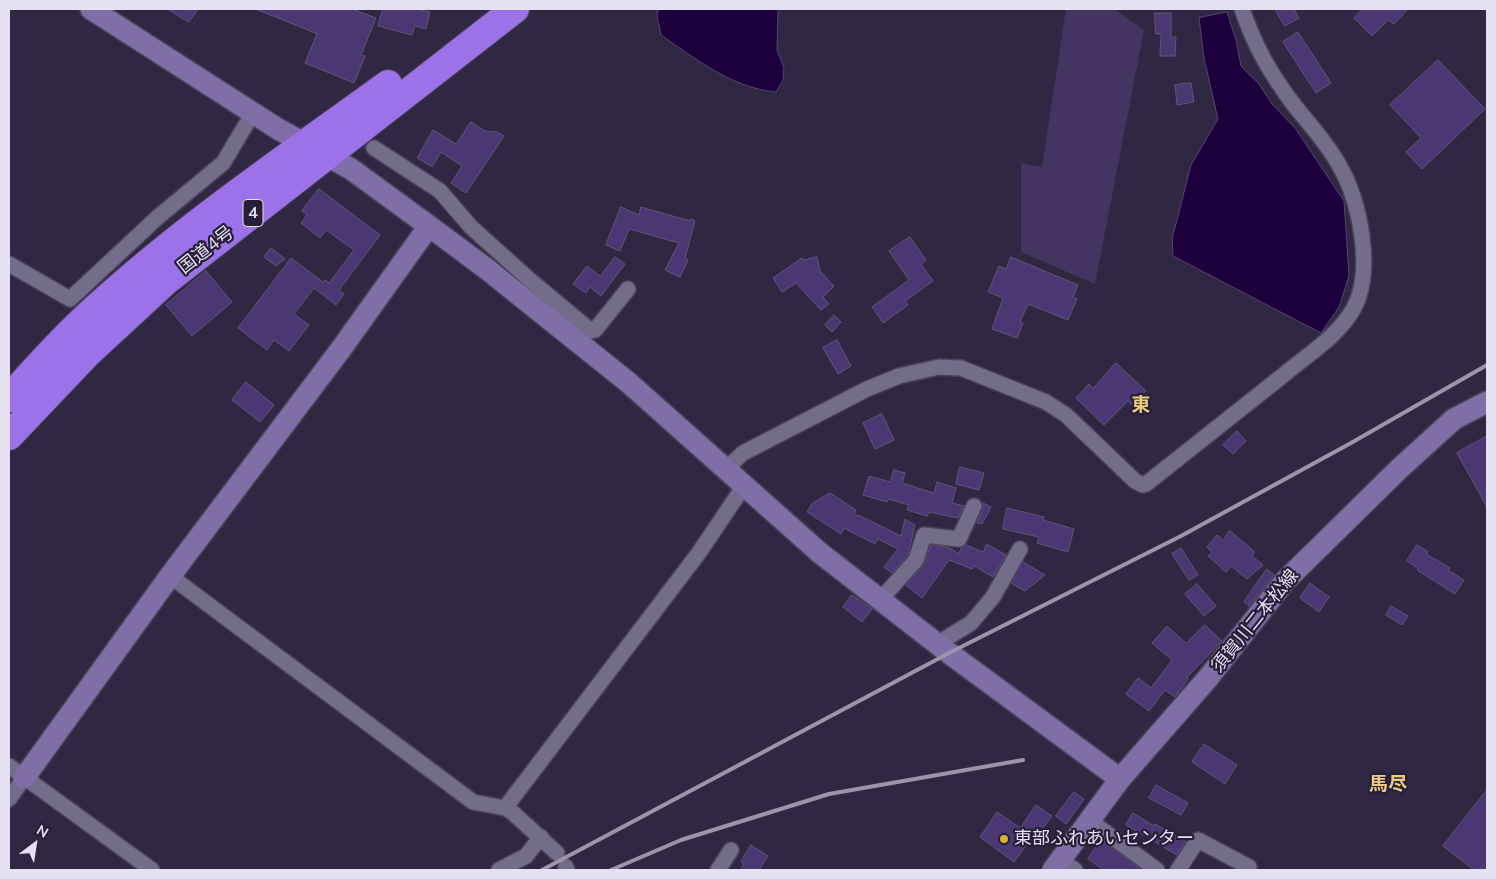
<!DOCTYPE html>
<meta charset="utf-8">
<style>
body{margin:0}
#map{position:relative;width:1496px;height:879px;overflow:hidden;background:#302843;font-family:Mulish,sans-serif}
canvas{display:block}
.frame{position:absolute;inset:0;border:10px solid #e5e0f2;pointer-events:none}
.north{position:absolute;left:10px;top:819px;width:50px;height:50px;-webkit-text-stroke:4px #271e38;paint-order:stroke;rotate:31deg;font-size:14px;font-weight:700;line-height:20px;text-align:center;color:#e5e0f2}
.north::after{content:'';display:block;margin:auto;width:18px;height:22px;background:#e5e0f2;clip-path:polygon(50% 0,100% 100%,50% 72%,0 100%)}
</style>
<div id="map">
<canvas width="1496" height="879"></canvas>
<div class="frame"></div>
<div class="north">N</div>
</div>
<script>
const ctx = document.querySelector('canvas').getContext('2d');
ctx.lineJoin = 'round';
function fillPath(path, color) {
  ctx.fillStyle = color;
  ctx.fill(path, 'evenodd');
}
function strokePath(path, color, width, dash) {
  ctx.strokeStyle = color;
  ctx.lineWidth = width;
  ctx.lineCap = dash ? 'butt' : 'round';
  ctx.setLineDash(dash || []);
  ctx.stroke(path);
}
function drawText(font, color, halo, rows, align = 'center') {
  ctx.font = font + ' Mulish,"Noto Sans JP",sans-serif';
  ctx.lineWidth = 4.5;
  ctx.setLineDash([]);
  ctx.textBaseline = 'middle';
  ctx.strokeStyle = halo;
  ctx.fillStyle = color;
  for (const [text, x, y, turn = 0] of rows) {
    ctx.save();
    ctx.translate(x, y);
    ctx.rotate((+turn || 0) * Math.PI / 180);
    ctx.textAlign = isNaN(turn) ? turn : align;
    if (halo) ctx.strokeText(text, 0, 0);
    ctx.fillText(text, 0, 0);
    ctx.restore();
  }
}
fillPath(new Path2D(`
 M1066 9H1114L1144 30 1095 284 1021 252V163L1042 167Z`), '#433461');
const water = new Path2D(`
 M659 9H778L777 50 784 68 783 80 776 92C732 88 696 59 661 35L657 15Z
 M1227 12 1236 40 1241 66 1259 84 1272 104 1295 128 1344 201 1349 276 1339 307 1321 333 1173 256 1172 239 1191 165 1218 119 1204 58 1199 18Z`);
fillPath(water, '#1c013c');
strokePath(water, '#584473', 1);
const building = new Path2D(`
 M168 9H198L189 22Z
 M256 9H352L376 18 361 55 365 56 354 83 305 63 317 34Z
 M383 9H416L430 12 426 29 415 26 412 35 378 26Z
 M1275 9H1294L1299 18 1285 26Z
 M1363 9H1408L1394 24 1388 20 1372 36 1354 18Z
 M1155 13H1171V37H1176L1175 56H1160L1161 34H1156Z
 M1298 32 1331 83 1316 93 1283 42Z
 M1438 60 1485 109 1422 169 1406 152 1421 138 1390 105Z
 M1191 83 1194 102 1177 105 1175 85Z
 M471 122 485 131 497 132 504 136 466 193 451 183 462 166 441 152 432 167 417 158 433 130 456 144Z
 M319 189 380 235 339 290 344 294 336 305 314 288 294 314 309 325 289 351 274 340 267 350 238 328 291 258 323 282 325 280 329 283 354 250 326 230 320 238 301 223 307 215 302 211Z
 M621 207 639 215 641 207 690 221 691 219 695 221 685 258 688 260 680 277 665 270 679 243 629 229 620 251 606 245Z
 M910 237 926 260 921 264 933 281 905 301 908 305 883 323 872 307 909 280 889 251Z
 M271 248 285 259 276 266 264 257Z
 M615 257 625 264 601 296 590 287 586 293 573 284 587 266 600 276Z
 M817 257 820 271 834 286 823 297 829 304 821 310 796 283 782 292 773 278 802 258 803 260Z
 M1011 257 1078 285 1073 297 1077 299 1068 320 1028 304 1020 322 1023 323 1017 338 992 329 1003 298 988 292 999 266 1006 269Z
 M206 271 232 302 192 336 166 305Z
 M834 315 841 322 832 332 825 325Z
 M837 340 851 366 838 374 823 348Z
 M1116 363 1146 391 1132 405 1128 401 1104 425 1076 398 1089 384 1093 388Z
 M246 382 274 405 260 422 232 400Z
 M882 414 894 440 875 449 863 423Z
 M1237 431 1246 441 1233 454 1223 445Z
 M1487 436V507L1457 453Z
 M960 467 984 473 979 490 956 484Z
 M894 470 905 473 902 483 934 493 937 482 956 488 952 503 964 506 958 518 929 512 927 516 907 510 909 505 888 499 887 502 863 495 869 476 890 482Z
 M830 493 856 510 854 513 857 516 858 515 901 536 905 519 915 525 908 555 892 573 884 567 898 549 878 539 875 544 844 528 841 534 807 512 812 504Z
 M983 503 991 507 982 524 977 523 983 509Z
 M1007 508 1044 517 1043 520 1074 529 1068 552 1037 543 1039 537 1003 529Z
 M1230 531 1255 552 1252 556 1263 565 1247 579 1231 566 1226 572 1208 556 1212 552 1207 547 1217 535 1223 540Z
 M987 544 1006 555 993 577 974 566 972 569 949 560 922 598 906 585 923 566 931 545 948 547 959 554 961 548 966 545 983 552Z
 M1417 545 1428 552 1426 554 1450 568 1448 570 1464 580 1455 594 1417 570 1418 568 1407 561Z
 M1181 548 1198 575 1189 580 1172 554Z
 M1023 562 1045 575 1025 591 1011 583Z
 M1267 569 1274 575 1249 606 1244 602Z
 M1310 583 1329 597 1319 612 1300 598Z
 M1197 584 1216 606 1204 616 1185 594Z
 M852 595 872 609 862 622 843 607Z
 M1391 606 1408 616 1402 625 1386 615Z
 M1205 625 1222 641 1187 677 1188 679 1175 697 1165 690 1149 711 1126 694 1138 678 1151 688 1172 660 1152 643 1167 626 1186 643Z
 M1204 744 1237 765 1225 784 1192 762Z
 M1156 785 1188 803 1181 815 1149 798Z
 M1487 790V870H1474L1443 846Z
 M1074 792 1084 799 1066 824 1056 816Z
 M1036 805 1052 816 1043 828 1040 826 1014 862 980 837 997 812 1020 828Z
 M1133 813 1154 826 1155 824 1186 841 1177 855 1126 825Z
 M1101 840 1142 870H1104L1088 859Z
 M751 845 768 856 759 870H740L744 864 741 862Z`);
fillPath(building, '#4c3775');
strokePath(building, '#5f5674', 1);
const street = new Path2D(`
 M374 148 440 191 471 227 531 281 591 331 595 330 628 289
 M9 264 70 299 158 217 223 163 253 113
 M726 469 743 453 867 389 899 376 939 367 961 368 1046 402 1066 415 1135 481 1143 485 1146 484C1193 447 1240 410 1286 373 1310 353 1338 336 1354 308 1374 270 1360 201 1339 165 1327 143 1310 125 1294 105 1270 73 1255 47 1242 9
 M170 576 473 802 505 808 512 812 557 853
 M881 599 916 560 924 535 959 539 974 506
 M937 644 971 623 993 597 1020 549
 M9 766 152 870
 M9 799 24 778
 M505 808 698 554 744 486
 M1089 820 1157 870
 M1060 860 1075 870
 M566 867 567 870
 M499 870 526 856 541 837
 M718 870 731 850
 M1178 870 1198 840 1249 867`);
const secondary = new Path2D(`
 M91 9 278 129 351 169 429 226 488 270 629 383 820 553 949 653 1120 779
 M24 778 170 576 341 349 429 226
 M1053 870 1120 779 1208 678 1285 581 1399 469 1454 419 1487 402`);
const highway = new Path2D(`
 M9 398C37 367 65 336 96 308 187 225 289 156 388 84
 M9 436 87 354 166 281 515 9`);
strokePath(street, '#4a4259', 18);
strokePath(secondary, '#4a4259', 24);
strokePath(highway, '#4a4259', 30);
strokePath(street, '#746c8b', 15);
strokePath(secondary, '#806ea7', 21);
strokePath(highway, '#9b72e8', 28);
strokePath(new Path2D(`
 M542 870 949 653 1181 536 1351 443 1487 365
 M611 870 681 840 829 794 1023 760`), '#9b95aa', 4);
for (const [x, y, r, color] of [
 [1004,839,5,"#deb133"]
]) {
  const dot = new Path2D();
  dot.arc(x, y, r, 0, 2 * Math.PI);
  ctx.fillStyle = color;
  ctx.fill(dot);
  strokePath(dot, '#271e38', 2);
}
for (const [x, y, w] of [
 [253,213,20]
]) {
  const box = new Path2D();
  box.roundRect(x - w / 2, y - 13.5, w, 27, 4);
  ctx.fillStyle = '#271e38';
  ctx.fill(box);
  strokePath(box, '#e5e0f2', 1);
}
drawText('bold 16px', '#e5e0f2', null, [
 ["4",253,213]
]);
drawText('18px', '#e5e0f2', '#271e38', [
 ["国道4号",206,250,-38],
 ["須賀川二本松線",1255,621,-51]
]);
drawText('18px', '#e5e0f2', '#271e38', [
 ["東部ふれあいセンター",1014,839]
], 'left');
drawText('bold 19px', '#eccc82', '#271e38', [
 ["東",1141,405],
 ["馬尽",1388,784]
]);
</script>
